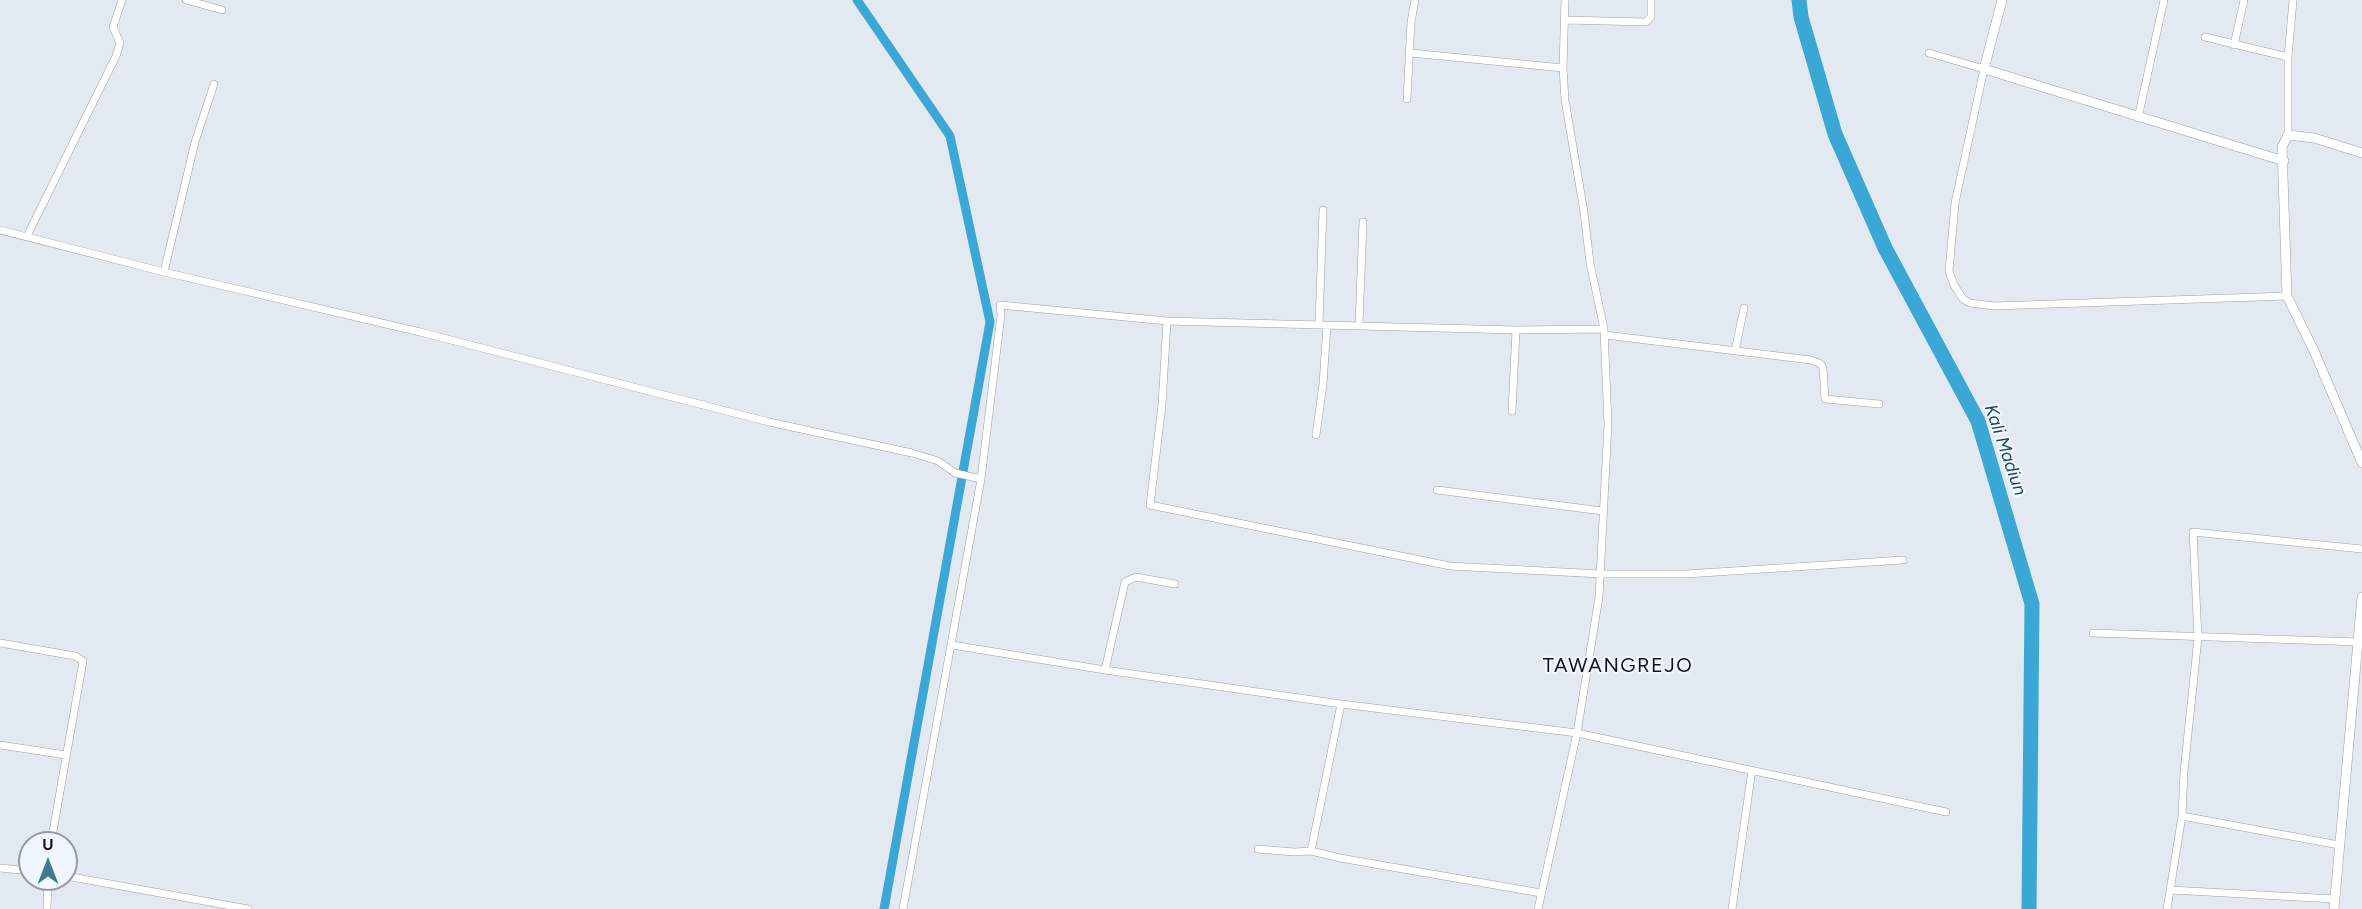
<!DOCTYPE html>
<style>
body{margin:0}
#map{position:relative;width:2362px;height:909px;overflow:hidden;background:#e2e9f1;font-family:Figtree,sans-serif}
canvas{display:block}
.north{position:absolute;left:18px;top:831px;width:60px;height:60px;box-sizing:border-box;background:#eff6fe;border:2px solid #969ba1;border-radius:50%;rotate:0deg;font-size:16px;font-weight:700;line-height:24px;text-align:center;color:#111316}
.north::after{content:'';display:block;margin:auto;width:21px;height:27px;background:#3d7991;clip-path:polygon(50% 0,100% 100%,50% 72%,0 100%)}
</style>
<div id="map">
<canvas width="2362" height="909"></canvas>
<div class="north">U</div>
</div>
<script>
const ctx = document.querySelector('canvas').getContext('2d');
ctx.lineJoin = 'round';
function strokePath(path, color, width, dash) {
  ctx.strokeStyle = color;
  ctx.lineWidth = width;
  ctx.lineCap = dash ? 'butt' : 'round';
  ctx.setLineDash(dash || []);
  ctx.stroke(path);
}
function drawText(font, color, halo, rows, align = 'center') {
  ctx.font = font + ' Figtree,sans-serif';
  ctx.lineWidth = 4.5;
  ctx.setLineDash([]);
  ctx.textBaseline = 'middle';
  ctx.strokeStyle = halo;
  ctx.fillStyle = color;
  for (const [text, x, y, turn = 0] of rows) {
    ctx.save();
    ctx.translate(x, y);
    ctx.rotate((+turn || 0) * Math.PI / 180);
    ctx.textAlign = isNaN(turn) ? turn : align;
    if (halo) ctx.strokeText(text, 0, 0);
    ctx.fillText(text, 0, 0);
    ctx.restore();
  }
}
strokePath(new Path2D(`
 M857 0 950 136 990 322 884 909`), '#3aa7d5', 9);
strokePath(new Path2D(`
 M1799 0 1801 17 1835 134 1885 248 1978 421 2032 604 2029 909`), '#3aa7d5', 15);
const minor = new Path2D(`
 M186 0 222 10
 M1565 20 1646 22 1651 17V0
 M2205 37 2288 57
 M2234 45 2244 0
 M1411 53 1563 68
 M1929 53 1984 69 1955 203 1949 271 1954 285 1963 299 1970 303 1994 306 2287 296
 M1407 99 1411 22 1415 0
 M2138 118 2164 0
 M2288 135V57L2293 0
 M0 230 164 272 420 332 769 422 912 453 938 461 955 473 981 479
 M27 236 116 56 120 43 113 27 122 0
 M164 272 195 142 214 84
 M1167 321 1162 405 1150 505 1450 566 1601 574H1686L1903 560
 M1319 324 1323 210
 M1359 325 1363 222
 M1605 335 1811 360 1821 364 1823 368 1825 399 1879 404
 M1735 351 1744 308
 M1512 411 1516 330
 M1316 435 1323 384 1327 325
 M1437 490 1603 511
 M2093 633 2359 642
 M0 643 75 656 83 661 51 843
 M952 645 1105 670 1341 704 1577 733 1946 812
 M1105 670 1125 582 1136 577 1175 584
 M0 745 66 755
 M2182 816 2339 845
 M1258 849 1294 852 1311 851 1341 704
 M1311 851 1340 858 1541 893
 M0 868 30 871
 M66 876 248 909
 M2171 890 2334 899
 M47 909 48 879
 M903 909 981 479 1001 315 1000 305 1167 321 1516 330 1604 329
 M1538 909 1577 733 1599 597 1608 424 1604 329 1590 263 1584 212 1565 100 1563 68 1565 0
 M1732 909 1752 770
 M2167 909 2182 816 2184 772 2198 638 2193 532 2362 549`);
const tertiary = new Path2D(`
 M2002 0 1984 69 2284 161
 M2362 153 2314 138 2288 135 2282 147 2287 296 2314 351 2362 463
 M2334 909 2362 597`);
strokePath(minor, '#999fa6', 8);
strokePath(tertiary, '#999fa6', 10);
strokePath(minor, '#fff', 7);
strokePath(tertiary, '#fff', 9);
drawText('italic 18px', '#1a475a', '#eff6fe', [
 ["Kali Madiun",2005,450,71]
]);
ctx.letterSpacing = '1.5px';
drawText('20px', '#111316', '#eff6fe', [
 ["TAWANGREJO",1618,666]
]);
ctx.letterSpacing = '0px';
</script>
